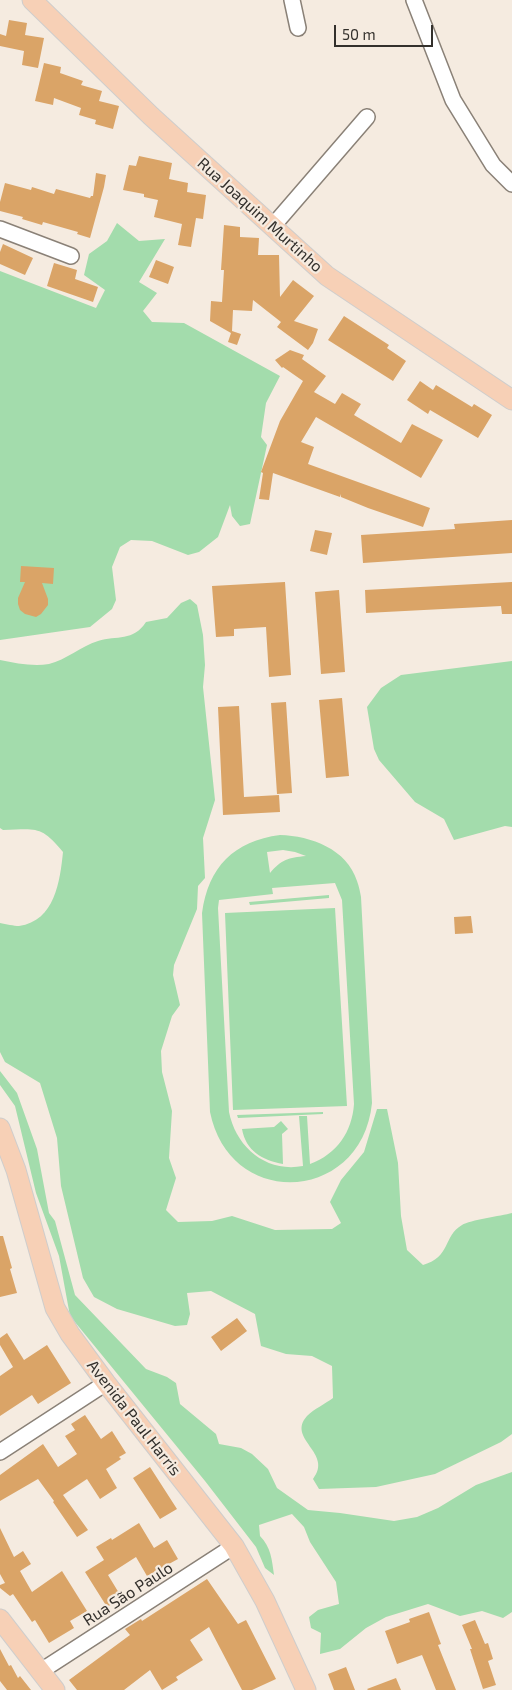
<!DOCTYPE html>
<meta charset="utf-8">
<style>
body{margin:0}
#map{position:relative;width:512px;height:1690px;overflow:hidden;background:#f5ebe0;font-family:"Exo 2",sans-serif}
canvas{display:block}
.scale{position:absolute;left:334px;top:25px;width:99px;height:22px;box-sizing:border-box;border:2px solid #33302c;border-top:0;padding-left:6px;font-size:15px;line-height:18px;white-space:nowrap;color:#33302c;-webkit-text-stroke:4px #f5ebe0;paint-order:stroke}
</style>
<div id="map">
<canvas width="512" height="1690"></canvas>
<div class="scale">50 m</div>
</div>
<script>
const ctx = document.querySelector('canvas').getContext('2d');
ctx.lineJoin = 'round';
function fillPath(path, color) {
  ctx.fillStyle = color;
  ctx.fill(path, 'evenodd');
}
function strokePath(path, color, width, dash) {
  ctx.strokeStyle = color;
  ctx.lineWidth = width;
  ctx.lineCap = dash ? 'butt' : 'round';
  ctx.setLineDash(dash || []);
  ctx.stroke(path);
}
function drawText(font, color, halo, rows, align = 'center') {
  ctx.font = font + ' "Exo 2",sans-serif';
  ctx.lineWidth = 4.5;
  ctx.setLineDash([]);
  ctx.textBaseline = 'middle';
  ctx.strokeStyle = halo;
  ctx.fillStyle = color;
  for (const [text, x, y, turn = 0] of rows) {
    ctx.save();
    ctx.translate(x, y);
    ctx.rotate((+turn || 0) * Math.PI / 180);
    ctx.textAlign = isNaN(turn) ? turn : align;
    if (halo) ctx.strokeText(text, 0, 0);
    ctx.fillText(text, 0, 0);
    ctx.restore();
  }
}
fillPath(new Path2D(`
 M117 223 139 241 165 239 139 282 157 293 143 311 152 322 184 323 280 376 266 403 261 437 267 445 250 524 240 526 232 516 230 505 218 537 199 552 188 555 152 541 131 540 120 547 112 567 116 600 112 609 90 627 0 640V271L96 308 105 290 84 275 89 254 107 241Z
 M190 599 197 605 203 635 205 665 203 687 215 800 203 838 205 878 198 886 197 909 174 965 173 975 180 1005 172 1016 161 1051 162 1072 172 1111 169 1158 176 1178 166 1210 178 1222 212 1221 232 1216 275 1230 332 1229 341 1223 330 1202 341 1180 364 1152 377 1109H387L398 1163 401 1216 407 1250 423 1265C451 1257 443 1236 462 1225 470 1220 501 1216 512 1213V1434L501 1442 435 1474 376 1487 319 1489 313 1479C334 1453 286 1439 307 1416 314 1409 325 1404 333 1398L332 1366 312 1356 286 1354 261 1346 255 1314 211 1291 187 1293 190 1314 187 1325 175 1326 117 1309 94 1297 83 1278 61 1186 57 1138 40 1083 5 1062 0 1052V923C6 924 14 926 19 926 55 921 60 881 63 852 41 825 36 829 3 830L0 828V660C16 663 33 667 49 664 66 660 81 646 98 641 117 635 133 642 146 622L167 618 181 603Z
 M512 661V827L505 826 454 840 444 819 415 802 379 760 374 749 367 707 381 688 401 675Z
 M280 835C311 836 347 849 357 881 359 886 360 892 361 897L372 1103C362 1203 230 1211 210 1112L202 913C208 867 234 841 280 835ZM283 850 295 852 306 856C288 858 282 859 270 873L267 852ZM335 883 342 900 354 1104C352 1132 337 1154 310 1164L307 1116H299L303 1166C266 1173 236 1147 229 1112L218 908 219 900 273 894 272 888Z
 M329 895V898L250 905 249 902Z
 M335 908 347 1106 233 1110 225 913Z
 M0 1071 17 1093 37 1149 49 1213 55 1221 75 1295 146 1369 167 1377 176 1383 180 1404 216 1434 219 1444 241 1448 252 1454 268 1469 277 1488 308 1510 340 1513 394 1521 417 1517 438 1508 476 1485 512 1472V1612L503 1618 482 1611 460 1616 428 1604 386 1617 366 1628 340 1649 320 1654 321 1633 311 1628 309 1617 318 1610 339 1604 336 1582 310 1542 304 1527 292 1514 259 1525 260 1536C271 1547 272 1560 274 1575L265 1568 256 1547 205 1481 70 1316 59 1256 36 1193 15 1106 0 1085Z
 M323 1112V1114L238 1118 237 1115Z
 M281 1121 288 1129 282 1134 283 1164C262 1160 246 1151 242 1129L274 1127Z`), '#a3dcac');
fillPath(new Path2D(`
 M9 20 27 23 25 35 44 38 38 68 22 65 24 51 0 46V34L6 36Z
 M44 63 61 67 60 73 83 81 81 85 102 91 99 101 119 106 113 129 95 124 96 120 79 115 81 108 54 98 53 105 35 101Z
 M139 156 172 163 169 179 188 183 187 192 206 195 203 219 196 218 191 247 178 245 182 224 154 217 158 200 144 197V194L123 190 129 165 136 166Z
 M96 173 106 175 104 187 90 238 77 234 78 232 43 222 42 225 22 219 23 217 0 211V202L5 183 31 190 32 187 54 194 56 189 90 198 91 196H93Z
 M224 225 240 227V237L259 238 258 255H279L280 297 293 280 314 296 294 321 318 329 313 343 308 350 277 327 281 322 253 300 252 311 233 310 232 331 241 334 237 345 228 342 231 333 210 321 211 301 222 302 224 270H221Z
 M3 244 33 258 25 275 0 264V252Z
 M156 260 174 267 168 284 149 277Z
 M54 263 77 270 75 279 98 287 93 302 47 286Z
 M344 316 389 345 387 348 406 361 393 381 328 340Z
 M290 350 304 355 302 359 326 376 314 392 335 404 342 393 361 404 354 415 401 443 412 424 443 440 421 478 316 417 301 442 314 447 308 464 430 508 423 527 368 508 341 497 340 494V497L273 473 269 500 259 499 263 473 261 472 280 421 303 381 283 367 282 368 275 360Z
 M420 381 433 390 436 385 472 407 474 404 492 415 478 438 430 410 428 414 407 400Z
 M512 520V553L363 563 361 535 455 529 454 524Z
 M315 530 332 533 327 555 310 551Z
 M21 566 54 568 53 584 42 583 48 599V605L41 614 36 617 25 614 20 610 18 604V598L25 582H20Z
 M285 582 291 675 269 677 266 627 234 629V636L216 637 212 586Z
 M512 582V614H502L501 606 366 613 365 590Z
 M339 590 345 672 321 674 315 592Z
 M342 698 349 776 326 778 319 700Z
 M286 702 292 793 277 794 271 703Z
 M239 706 244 797 279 795 280 812 223 815 218 707Z
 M471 916 473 933 455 934 454 917Z
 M0 1236H3L12 1268 10 1269 17 1293 0 1297Z
 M237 1318 247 1331 221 1351 211 1337Z
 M7 1333 24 1360 47 1345 71 1383 38 1404 32 1395 0 1416V1376L13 1367 0 1345V1338Z
 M85 1415 101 1439 112 1431 126 1453 119 1457 121 1459 106 1469 117 1488 100 1499 87 1479 63 1495 88 1530 77 1537 53 1502 54 1501 38 1479 0 1501V1475L43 1444 58 1467 77 1454 65 1436 75 1430 71 1424Z
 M150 1467 177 1509 160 1519 133 1478Z
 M139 1523 154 1548 167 1540 178 1559 147 1576 136 1557 108 1575 122 1598 107 1607 85 1572 104 1560 96 1547 111 1538 112 1540Z
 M0 1528 14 1557 23 1551 31 1564 20 1571 32 1592 62 1571 87 1611 70 1621 74 1628 49 1643 35 1620 32 1622 13 1594 10 1596 0 1588V1585L5 1583 0 1574Z
 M207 1579 238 1624 246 1620 276 1679 252 1690H242L209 1627 190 1640 203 1660 176 1677 178 1680 162 1690 150 1670 124 1690H77L69 1680 130 1635 125 1629 141 1619 142 1621Z
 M429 1612 441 1644 438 1645 456 1690H436L422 1655 397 1664 385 1631 410 1622 409 1619Z
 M475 1620 485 1644 488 1643 493 1659 488 1661 496 1685 483 1689 470 1649H472L462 1625Z
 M0 1649 9 1666 11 1665 18 1678 20 1676 31 1690H7L0 1681Z
 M346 1667 355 1690H334L328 1674Z
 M396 1678 401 1690H368L367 1689Z`), '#daa467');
const minor = new Path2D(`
 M292 0 298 28
 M414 0 453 100 493 165 512 184
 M272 227 367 117
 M0 229 71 256
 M0 1452 106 1383
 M41 1671 234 1546`);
const major = new Path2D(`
 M32 0 151 116 327 276 512 400
 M0 1128 16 1170 55 1308 70 1334 106 1383 234 1546 265 1601 306 1690
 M0 1619 55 1690`);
strokePath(minor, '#8a8177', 18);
strokePath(major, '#cecdcc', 21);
strokePath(minor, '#fff', 15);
strokePath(major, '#f7d0b6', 19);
drawText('16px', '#33302c', '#f5ebe0', [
 ["Rua Joaquim Murtinho",260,215,42],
 ["Avenida Paul Harris",134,1418,52],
 ["Rua São Paulo",128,1594,-33]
]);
</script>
